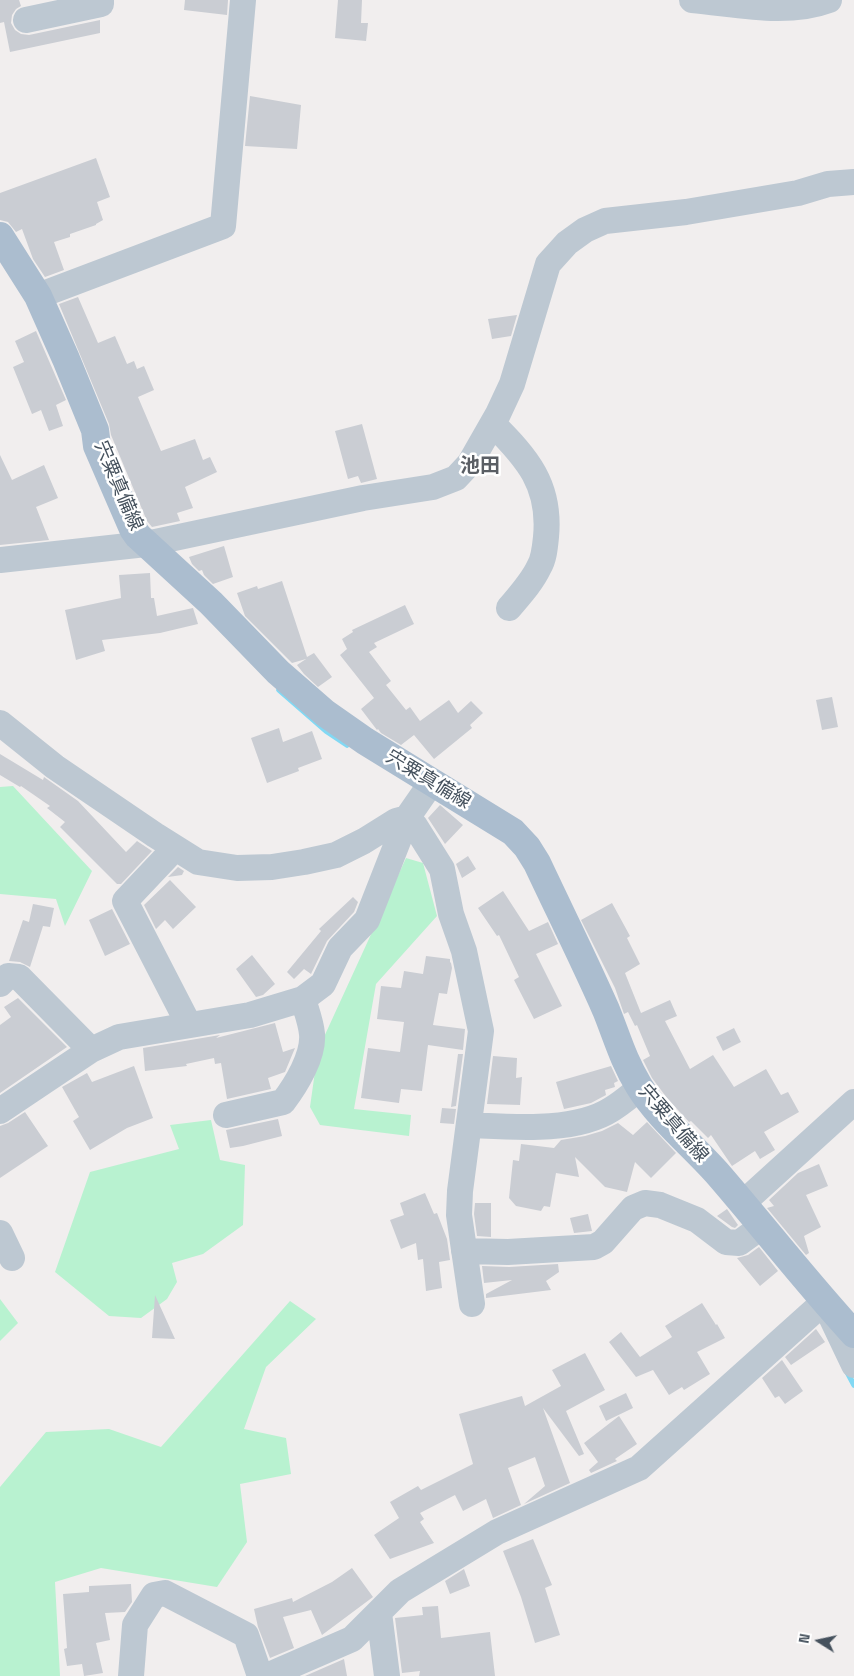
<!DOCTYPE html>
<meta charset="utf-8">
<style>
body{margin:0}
#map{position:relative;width:854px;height:1676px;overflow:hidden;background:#f1eeee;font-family:"Space Grotesk",sans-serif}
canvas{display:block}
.north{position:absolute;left:794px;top:1616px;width:50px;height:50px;-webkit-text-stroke:4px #fff;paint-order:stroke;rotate:280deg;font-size:14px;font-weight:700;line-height:20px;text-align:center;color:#45515d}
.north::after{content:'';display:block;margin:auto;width:18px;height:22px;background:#45515d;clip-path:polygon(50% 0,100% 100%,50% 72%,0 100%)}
</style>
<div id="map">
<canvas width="854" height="1676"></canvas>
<div class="north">N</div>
</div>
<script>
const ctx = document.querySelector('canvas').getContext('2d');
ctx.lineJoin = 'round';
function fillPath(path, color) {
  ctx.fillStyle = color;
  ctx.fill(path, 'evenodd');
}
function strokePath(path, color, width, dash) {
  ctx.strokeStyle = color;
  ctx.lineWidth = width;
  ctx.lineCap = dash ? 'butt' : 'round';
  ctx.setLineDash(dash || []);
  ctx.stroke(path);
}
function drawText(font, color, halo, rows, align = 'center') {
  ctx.font = font + ' "Space Grotesk","Noto Sans JP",sans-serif';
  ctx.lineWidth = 5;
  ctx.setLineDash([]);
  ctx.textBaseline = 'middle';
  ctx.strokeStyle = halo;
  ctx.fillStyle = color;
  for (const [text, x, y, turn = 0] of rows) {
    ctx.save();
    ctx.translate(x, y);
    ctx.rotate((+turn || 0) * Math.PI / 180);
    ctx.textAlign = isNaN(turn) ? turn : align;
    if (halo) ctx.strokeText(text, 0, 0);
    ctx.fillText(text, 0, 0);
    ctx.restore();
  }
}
fillPath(new Path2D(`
 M13 786 92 871 65 926 56 899 0 894V787Z
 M406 858 423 863 437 916 376 984 354 1109 411 1115 409 1136 320 1125 310 1107 318 1050Z
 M211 1120 220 1160 245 1165 243 1225 203 1254 172 1263 177 1282 167 1299 141 1318 109 1316 55 1272 90 1172 179 1149 170 1125Z
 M0 1299 18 1323 0 1341Z
 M290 1301 316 1319 266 1367 244 1429 286 1438 291 1474 240 1484 247 1542 217 1587 101 1568 55 1582 60 1676H0V1487L46 1432 109 1429 161 1447Z`), '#b8f2d0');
strokePath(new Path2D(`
 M279 690 326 731 347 745
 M846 1370 854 1385`), '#82d8f3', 5.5);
fillPath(new Path2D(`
 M0 0H19L21 6 16 9 12 15 11 23 15 30 21 34 29 35 100 20V33L10 52 4 22 0 23Z
 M185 0H228L227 15 184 10Z
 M338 0H362L361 23H368L366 41 335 38Z
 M250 96 301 105 297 149 245 146Z
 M96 158 110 197 97 202 103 220 96 224V225L70 234V237L54 242 64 270 45 277 33 259 22 229 16 232 8 222 0 220V193Z
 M78 297 98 343 115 336 127 364 134 361 137 369 144 366 154 390 138 397 161 451 195 439 203 460 210 457 217 472 185 487 193 508 177 513 180 521 152 527 147 521 111 435 109 424 59 304Z
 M517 315 511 336 492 339 488 319Z
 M36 331 66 400 56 405 63 426 49 431 41 410 32 414 13 367 24 362 15 341Z
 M362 424 377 479 361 483 358 476 348 479 335 431Z
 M0 455 12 480 44 465 58 498 36 507 49 540 0 545Z
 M224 546 233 577 213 584 204 575 202 570 199 571 192 564 189 557Z
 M150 573 151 598H154L157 616 193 608 198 624 160 633 102 640 105 651 76 660 65 610 121 598 119 575Z
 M282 581 307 657 314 653 332 677 318 687 304 674 297 665 306 659 292 663 245 616 237 593 257 586 258 589Z
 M405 605 414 624 374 643 377 647 369 652 391 681 386 685 406 710 410 707 420 721 449 700 458 713 471 701 483 713 470 725 472 728 434 759 414 735 401 745 381 733 378 729 377 730 361 709 374 698 340 655 347 649 342 639 353 632 352 630Z
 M832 697 838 727 822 730 816 700Z
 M279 728 283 742 312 731 322 759 298 768 299 771 267 783 251 738Z
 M0 754 43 780 44 777 78 801 126 852 137 841 152 851 121 884H117L60 827 65 822 47 808 50 806 21 786 20 787 0 775Z
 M440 805 463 825 445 844 428 818Z
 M468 856 476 869 462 878 456 864Z
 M178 867 184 871 182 875 168 877Z
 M170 880 196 907 173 929 165 920 156 929 144 905Z
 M503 891 529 931 548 922 558 944 536 954 562 1006 534 1019 514 980 519 977 499 935 497 936 478 908Z
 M353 897 358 902 354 912 327 941 311 974 304 969 294 979 287 972 321 931 319 929Z
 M612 903 630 936 627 938 640 964 625 973 641 1013 670 1000 677 1016 665 1021 690 1069 713 1055 734 1087 766 1069 781 1095 788 1092 799 1112 764 1132 775 1150 760 1159 755 1151 732 1166 711 1135 708 1138 691 1121 689 1122 667 1098 652 1078 643 1060 650 1056 637 1025 635 1026 628 1012 624 1014 615 988 581 920Z
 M33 904 54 908 50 927 43 926 30 967 20 962 9 961 23 920 29 922Z
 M112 909 130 944 105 956 89 920Z
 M252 955 275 984 263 995 256 997 236 969Z
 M426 956 450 959V962L451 963 452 968 447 994 439 993 433 1025 465 1029 463 1050 428 1045 422 1091 401 1089 399 1103 361 1098 368 1048 400 1052 404 1022 377 1019 381 986 401 988 404 971 423 974Z
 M18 998 67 1047 0 1093V1025L11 1017 4 1007Z
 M275 1023 283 1052 295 1048 285 1072 268 1078 271 1089 227 1099 221 1063 215 1064 214 1058 186 1064 187 1066 145 1071 143 1048 220 1035 216 1038Z
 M734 1028 741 1042 723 1051 716 1037Z
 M458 1054H463L456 1106 451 1107Z
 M493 1056 517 1058 516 1078 522 1077 520 1105 487 1104Z
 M134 1066 153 1118 127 1128 90 1150 73 1121 79 1117 62 1087 87 1073 92 1082Z
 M611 1066 618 1081 614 1083 615 1087 605 1090 606 1095 591 1103 564 1109 556 1082Z
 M442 1108 456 1109 454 1124 440 1123Z
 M25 1112 48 1146 0 1178V1126L8 1123Z
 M278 1119 282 1136 243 1146 230 1148 226 1130Z
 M647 1122 676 1153 651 1178 635 1162 627 1192 605 1187 575 1157 579 1177 556 1173 550 1207 544 1206 541 1211 516 1206 509 1198 513 1160 519 1161 521 1144 554 1148 561 1140 585 1136 602 1131 618 1123 633 1135Z
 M819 1164 828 1186 806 1195 821 1227 804 1236 809 1253 806 1255 767 1208 774 1206 769 1200 798 1173Z
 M425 1193 434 1214 437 1213 447 1239 450 1260 439 1262 442 1288 426 1291 423 1259 418 1260 416 1243 401 1249 390 1220 404 1215 400 1203Z
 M475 1203H491V1237L477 1236 474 1214Z
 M727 1209 738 1225 735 1228 732 1227 717 1216Z
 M588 1214 592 1231 574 1233 570 1218Z
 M759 1247 778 1271 760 1286 737 1258 748 1255Z
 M558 1264 559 1272 546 1281 551 1290 486 1298V1294L512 1280 484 1283 482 1266 509 1267Z
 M155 1295 175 1339 152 1338Z
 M702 1303 716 1325 717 1324 725 1338 697 1352 710 1374 684 1390 682 1387 669 1395 653 1370 636 1377 609 1342 621 1332 640 1357 672 1337 665 1326Z
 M816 1329 825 1342 791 1365 785 1357Z
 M585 1353 605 1390 566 1411 584 1454 579 1456 543 1408 570 1483 524 1504 545 1486 535 1457 508 1468 521 1505 493 1518 486 1499 463 1511 455 1495 420 1513 424 1519 420 1522 434 1543 390 1559 374 1535 399 1518 390 1502 418 1486 421 1490 473 1464 459 1414 522 1396 525 1406 561 1386 552 1370Z
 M782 1360 803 1391 785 1404 779 1396 775 1398 762 1378Z
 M626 1393 633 1408 606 1421 599 1406Z
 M619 1416 637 1444 615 1459 617 1461 591 1473 589 1470 598 1462 584 1443Z
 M533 1539 552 1585 545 1588 560 1635 535 1643 521 1597 503 1551Z
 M352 1568 373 1597 322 1635 311 1610 283 1617 294 1648 270 1658 258 1627 254 1609 292 1598 293 1602 332 1582Z
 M464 1569 470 1586 450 1594 445 1581Z
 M131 1584 132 1602 125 1612 105 1613 110 1640 96 1643 103 1673 84 1676 82 1664 67 1666 64 1649 67 1648 63 1594 89 1592V1586Z
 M438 1606 441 1638 490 1632 495 1676H419L420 1671 402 1673 395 1618 423 1615 422 1607Z
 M344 1659 347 1676H305Z`), '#cacdd3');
strokePath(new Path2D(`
 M692 0C737 4 786 16 829 0
 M26 20 101 4V0
 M38 296 223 226 243 0
 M493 424C527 458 551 485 546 537 545 547 544 559 539 567 532 582 520 595 509 608
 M0 560 146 544 363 498 433 487 456 478 470 463 498 414 512 384 548 264 567 243 585 230 605 221 686 212 798 193 828 184 854 182
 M0 723 55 767 155 835 198 862 237 868 272 867 304 862 336 855 364 841 396 821 407 818
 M407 818 415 826 442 869 451 914 464 951 481 1031 460 1191 459 1215 472 1304
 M175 848 125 901 189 1025
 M0 984 8 976 19 977 91 1050
 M0 1111 91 1050 119 1037 250 1015 303 999 323 984 340 948 367 920 407 818 432 782
 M226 1115 283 1102C296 1085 314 1056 312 1034 311 1022 306 1010 303 999
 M469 1125C512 1127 575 1133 612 1109 622 1103 631 1095 640 1088
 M743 1203 854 1102
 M0 1233 12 1258
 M464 1251 508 1252 594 1247 603 1242 633 1208 645 1203 660 1205 697 1220 726 1242 739 1243 761 1227
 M379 1613 387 1676
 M131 1676 135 1625 154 1595 165 1593 246 1635 260 1676
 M267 1676 352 1639 400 1591 497 1532 639 1468 824 1302 854 1365`), '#bdc8d2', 26);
strokePath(new Path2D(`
 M0 236 38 296 66 359 95 430 97 446 133 529 138 536 211 603 278 672 325 713 365 741 513 832 527 847 537 863C560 912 584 960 606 1010 617 1037 623 1060 639 1086 657 1116 693 1146 717 1173 763 1226 806 1282 854 1334`), '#abbdcf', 28);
drawText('19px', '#45515d', '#fff', [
 ["宍粟真備線",118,486,67],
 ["宍粟真備線",428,780,31],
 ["宍粟真備線",673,1124,49]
]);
drawText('bold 20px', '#5a5e64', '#fff', [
 ["池田",480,467]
]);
</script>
